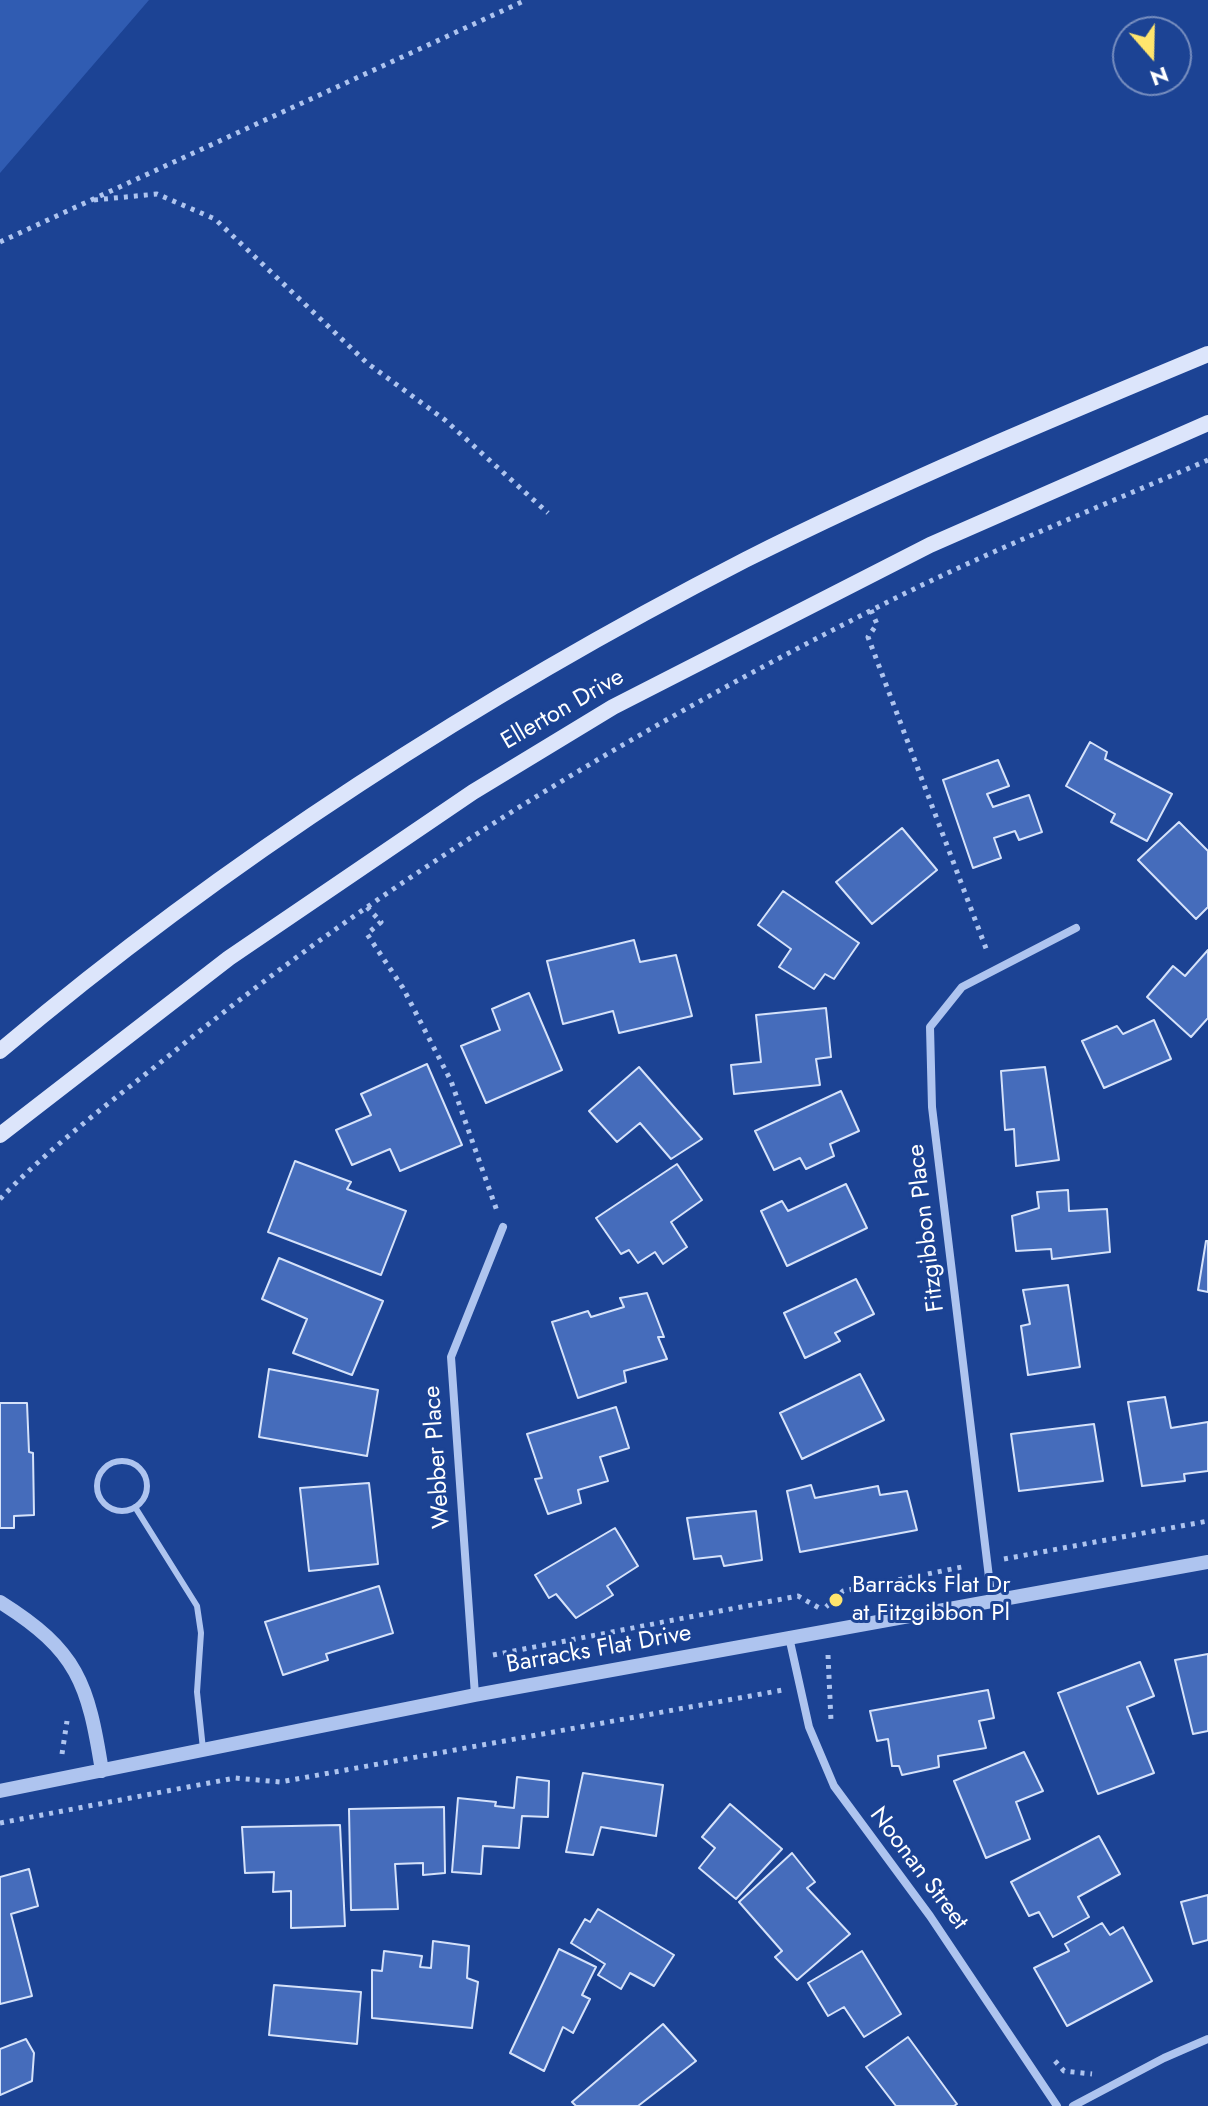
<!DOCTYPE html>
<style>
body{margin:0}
#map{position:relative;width:1208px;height:2106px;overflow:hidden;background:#1c4394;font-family:Jost,sans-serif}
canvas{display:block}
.north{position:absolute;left:1112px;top:16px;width:80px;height:80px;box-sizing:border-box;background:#1c4394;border:2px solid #778ebf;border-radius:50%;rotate:160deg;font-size:22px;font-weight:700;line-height:32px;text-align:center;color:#fff}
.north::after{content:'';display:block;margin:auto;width:28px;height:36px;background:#ffe56d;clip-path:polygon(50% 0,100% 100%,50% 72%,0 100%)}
</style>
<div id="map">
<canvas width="1208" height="2106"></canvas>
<div class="north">N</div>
</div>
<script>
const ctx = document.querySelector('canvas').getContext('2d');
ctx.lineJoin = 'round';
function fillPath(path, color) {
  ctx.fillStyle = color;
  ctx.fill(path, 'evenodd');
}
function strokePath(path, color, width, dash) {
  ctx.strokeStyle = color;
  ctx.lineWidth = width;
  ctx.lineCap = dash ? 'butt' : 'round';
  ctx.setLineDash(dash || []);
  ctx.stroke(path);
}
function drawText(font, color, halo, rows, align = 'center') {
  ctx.font = font + ' Jost,sans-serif';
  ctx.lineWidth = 6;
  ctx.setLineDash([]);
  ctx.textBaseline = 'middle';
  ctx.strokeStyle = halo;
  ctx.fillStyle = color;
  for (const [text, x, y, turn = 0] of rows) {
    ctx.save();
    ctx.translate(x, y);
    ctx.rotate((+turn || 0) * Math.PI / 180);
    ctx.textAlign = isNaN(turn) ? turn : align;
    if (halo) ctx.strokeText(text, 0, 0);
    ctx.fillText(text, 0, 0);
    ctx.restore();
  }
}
fillPath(new Path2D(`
 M0 0H149L0 173Z`), '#305cb2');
const building = new Path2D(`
 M1090 742 1107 752 1105 759 1172 794 1147 841 1111 822 1115 814 1066 786Z
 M998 760 1009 786 987 794 993 807 1029 795 1042 832 1019 840 1015 831 994 838 1001 858 973 868 943 780Z
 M1179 822 1208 851V907L1196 919 1138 860Z
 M902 828 937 870 872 924 836 882Z
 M783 891 859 943 834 979 825 974 814 989 779 967 791 949 758 925Z
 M634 940 640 962 676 955 692 1016 619 1033 613 1011 563 1024 547 961Z
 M1208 950V1018L1191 1037 1147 997 1173 966 1185 976Z
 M529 993 562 1070 486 1103 461 1046 500 1030 492 1009Z
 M826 1008 831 1057 816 1059 820 1085 734 1094 731 1065 761 1062 756 1015Z
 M1154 1020 1171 1059 1104 1088 1082 1041 1117 1026 1123 1034Z
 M427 1064 462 1145 400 1171 390 1149 352 1165 336 1130 371 1115 361 1094Z
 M639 1067 702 1139 671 1159 640 1123 617 1142 589 1111Z
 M1045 1067 1059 1160 1016 1166 1014 1129 1005 1130 1001 1071Z
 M841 1091 859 1131 830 1144 834 1156 806 1169 800 1158 774 1170 755 1131Z
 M295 1161 351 1182 347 1189 406 1211 381 1275 268 1232Z
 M677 1164 702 1200 671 1222 687 1247 663 1264 655 1252 638 1263 629 1250 621 1254 596 1218Z
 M846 1184 867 1228 787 1266 761 1211 782 1201 788 1211Z
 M1068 1190 1069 1211 1107 1209 1110 1252 1052 1259 1051 1249 1016 1251 1012 1216 1039 1208 1037 1192Z
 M1206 1241H1208V1292L1198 1290Z
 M279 1258 383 1301 352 1375 293 1353 307 1319 262 1299Z
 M856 1279 874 1314 835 1333 840 1341 805 1358 784 1313Z
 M1068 1285 1080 1367 1028 1375 1021 1326 1030 1324 1023 1290Z
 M647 1293 664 1337H658L667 1359 624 1371 626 1382 578 1398 552 1322 588 1311 591 1317 624 1307 620 1298Z
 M269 1369 378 1390 367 1456 259 1437Z
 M860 1374 884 1420 802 1459 780 1413Z
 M1165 1397 1171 1428 1208 1422V1471L1184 1474 1185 1481 1142 1486 1128 1402Z
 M0 1403H27L29 1452 33 1453 34 1515 14 1516V1528H0Z
 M616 1407 629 1448 600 1457 608 1481 578 1490 581 1503 548 1514 535 1479 542 1478 527 1434Z
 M1094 1424 1103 1481 1019 1491 1011 1434Z
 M369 1483 378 1564 309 1571 300 1488Z
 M811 1485 815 1498 878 1486 880 1495 907 1491 917 1530 800 1552 787 1491Z
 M756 1511 762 1560 724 1566 721 1556 694 1559 687 1518Z
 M615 1528 638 1566 607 1586 613 1595 576 1618 556 1594 549 1598 535 1575Z
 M379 1586 393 1633 326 1654 328 1660 283 1675 265 1622Z
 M1208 1654V1731L1193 1734 1175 1660Z
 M1140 1662 1154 1696 1127 1707 1154 1773 1098 1794 1058 1693Z
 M988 1690 994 1718 979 1721 986 1748 938 1756 939 1767 902 1775 899 1766H892L888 1739 877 1741 870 1711Z
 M1024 1752 1043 1791 1016 1802 1030 1839 986 1858 954 1781Z
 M583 1773 663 1785 656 1836 601 1827 593 1855 566 1852Z
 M517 1777 549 1781 548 1817 522 1816 519 1848 483 1846 481 1874 452 1872 458 1798 496 1802 495 1806 514 1808Z
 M730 1804 782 1849 736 1899 699 1868 715 1848 702 1837Z
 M444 1807 445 1873 423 1875V1863L395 1864 398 1909 351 1910 349 1809Z
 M340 1825 345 1926 291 1928V1891L273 1892 274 1872 245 1873 242 1827Z
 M1099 1836 1120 1874 1078 1897 1089 1917 1053 1937 1039 1912 1029 1916 1011 1882Z
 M792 1853 815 1882 807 1888 850 1934 797 1980 775 1957 782 1951 739 1902Z
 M29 1869 38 1906 11 1914 32 1996 0 2004V1877Z
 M1208 1895V1940L1193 1944 1181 1902Z
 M598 1909 674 1955 654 1986 630 1973 621 1989 598 1975 605 1964 571 1943 585 1919 590 1922Z
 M1102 1923 1110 1935 1123 1927 1152 1981 1067 2026 1034 1968 1069 1951 1065 1944Z
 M433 1941 469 1946 467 1978 478 1982 472 2028 372 2018V1970L382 1971 384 1951 422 1956 420 1967 431 1968Z
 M559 1949 596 1967 582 1995 590 1999 573 2033 563 2027 544 2071 510 2053Z
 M862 1951 901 2014 864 2037 844 2007 828 2016 808 1983Z
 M274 1985 361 1992 357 2044 269 2035Z
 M663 2024 696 2061 638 2106H576L572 2102Z
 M908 2037 957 2104 954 2106H896L866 2067Z
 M26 2039 34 2053 32 2081 0 2095V2049Z`);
fillPath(building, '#456cbb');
strokePath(building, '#d5e2fa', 2);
strokePath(new Path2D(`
 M94 200 157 194 215 219 367 363 445 420 548 513
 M0 242 526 0
 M871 610 877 624 868 637 987 951
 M367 907 381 922 367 934 403 988 451 1081 497 1211
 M0 1199C56 1141 123 1093 186 1042 398 872 626 735 868 612 978 555 1095 509 1208 460
 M1004 1559 1208 1521
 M826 1607 843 1591 967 1566
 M493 1655 798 1596 821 1609
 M828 1655 831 1721
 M62 1754 67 1721
 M0 1823 235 1778 280 1782 783 1690
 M1055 2061 1064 2071 1092 2074`), '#aec4ef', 5, [4, 6]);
strokePath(new Path2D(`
 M97 1486a25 25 0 1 1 50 0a25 25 0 1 1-50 0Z
 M135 1507 197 1606 201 1633 197 1692 203 1749`), '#aec4ef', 6);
strokePath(new Path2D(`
 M992 1602 932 1107 930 1027 962 987 1076 928
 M789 1637 809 1727 834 1786 930 1916 1057 2106
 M475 1695 451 1357 503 1227
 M1073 2106 1164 2058 1208 2039`), '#aec4ef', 8);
strokePath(new Path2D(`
 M0 1602C78 1651 88 1683 102 1771
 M0 1791 475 1695 1208 1562`), '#aec4ef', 14);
strokePath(new Path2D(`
 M0 1051C224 861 484 694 745 560 896 484 1052 419 1208 354
 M0 1135 229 958 473 792 613 707 930 545 1208 423`), '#dce5fb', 16);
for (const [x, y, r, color] of [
 [836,1600,8,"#ffe56d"]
]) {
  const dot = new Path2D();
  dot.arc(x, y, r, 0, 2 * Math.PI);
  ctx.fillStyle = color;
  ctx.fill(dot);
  strokePath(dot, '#1c4394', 3);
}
drawText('24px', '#fff', '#1c4394', [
 ["Ellerton Drive",563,710,-30],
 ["Fitzgibbon Place",927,1228,-97],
 ["Webber Place",438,1457,-94],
 ["Barracks Flat Drive",599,1650,-10],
 ["Noonan Street",918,1869,53]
]);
drawText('24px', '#fff', '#1c4394', [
 ["Barracks Flat Dr",852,1586],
 ["at Fitzgibbon Pl",852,1614]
], 'left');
</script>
